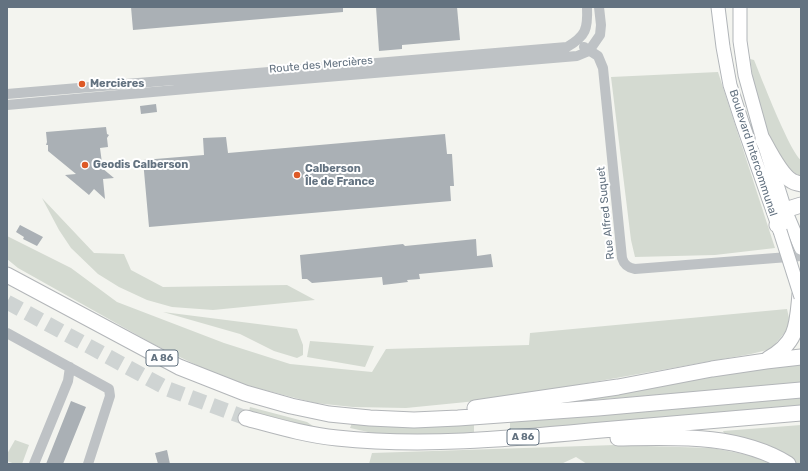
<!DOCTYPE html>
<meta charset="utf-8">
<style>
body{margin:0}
#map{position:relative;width:808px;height:471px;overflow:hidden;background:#f3f4ef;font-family:Rubik,sans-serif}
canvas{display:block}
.frame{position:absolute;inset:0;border:8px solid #637280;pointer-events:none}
</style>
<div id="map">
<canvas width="808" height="471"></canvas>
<div class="frame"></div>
</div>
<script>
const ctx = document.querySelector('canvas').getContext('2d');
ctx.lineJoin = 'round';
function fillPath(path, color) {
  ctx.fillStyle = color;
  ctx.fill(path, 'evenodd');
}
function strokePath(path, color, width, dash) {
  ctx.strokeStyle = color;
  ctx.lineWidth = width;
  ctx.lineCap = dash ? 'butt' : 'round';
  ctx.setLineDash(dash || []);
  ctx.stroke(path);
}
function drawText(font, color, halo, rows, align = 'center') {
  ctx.font = font + ' Rubik,sans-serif';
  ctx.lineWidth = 4;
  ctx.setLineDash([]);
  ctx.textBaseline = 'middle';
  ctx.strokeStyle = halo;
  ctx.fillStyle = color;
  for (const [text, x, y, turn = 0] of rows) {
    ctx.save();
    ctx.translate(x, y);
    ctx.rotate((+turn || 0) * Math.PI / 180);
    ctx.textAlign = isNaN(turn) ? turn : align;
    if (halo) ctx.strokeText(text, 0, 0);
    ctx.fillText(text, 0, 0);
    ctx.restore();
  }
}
fillPath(new Path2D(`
 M750 59 754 60C761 77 790 152 801 160V177L786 167 774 156 755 92Z
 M718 72 775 248 715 255 635 257 631 240 611 77Z
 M42 198 94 253 124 254 131 270 163 287 287 285 315 300 213 310 172 307 147 300 119 287 98 274 71 248 59 230Z
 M7 236 71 268 117 302 224 343 290 364 372 372 386 349 529 345 530 333 787 309 789 318 787 330 771 349 751 354 560 388 527 396 406 408 353 407 315 403 245 385 217 375 155 345 18 268 7 259Z
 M163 312 297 329 303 345V355L297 358 274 351 240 334Z
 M310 341 374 346 365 367 307 357Z
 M798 363H801V383L534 405Z
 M801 396V406L510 431V420Z
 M250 407 307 422 316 428 249 411Z
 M352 423 474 424V434L386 436 350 428Z
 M801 425V464H797L766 446 725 435 723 431Z
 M15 440 29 445 22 464H15L7 461V454Z
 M615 445 712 448 754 456 770 464H587L576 457 561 464H369L372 453Z`), '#d4dad1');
fillPath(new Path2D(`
 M131 7H343V12L133 30Z
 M376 7H457L460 40 402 45V49L379 51Z
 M156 104 157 112 141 114 140 106Z
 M106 127 107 134 109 135 107 138 108 147 100 148 102 163H107L102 168 114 178 103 179 105 199 94 189 89 195 65 175 76 174 48 151V145H46L47 142 46 132Z
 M445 134 447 154H452L454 186H450L451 201 149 227 143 160 204 155 203 138 226 137 228 153Z
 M20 225 43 237 37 246 23 239 24 237 16 232Z
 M476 239 477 256 491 254 493 267 419 274 420 279 407 280 408 282 383 285 382 277 312 283 307 279H302L300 255 403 244 405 246Z
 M71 401 86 407 63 464H46Z
 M167 450 170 464H158L155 453Z`), '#aab0b5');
strokePath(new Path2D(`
 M7 302 168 389 246 418`), '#cfd4d3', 15, [15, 8]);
const major = new Path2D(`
 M718 7 723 47 730 85 742 122 780 231
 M740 7V41L745 75 763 140 785 210 801 248`);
const highway = new Path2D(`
 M763 140C769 151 781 175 792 181 795 183 798 183 801 184
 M777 225 785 210 801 205
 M7 275 179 367 245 393 291 406 329 414 370 418 414 420 458 418 598 408 801 390
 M768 359C798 342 797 325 800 294
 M475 408 618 387 712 369 766 361 801 357
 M246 418C276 426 306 435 337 438 422 447 506 439 590 431 661 425 731 419 801 413
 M618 438C674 437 738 433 788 464`);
strokePath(major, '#b1b5b9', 15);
strokePath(highway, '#b3b6b9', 17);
strokePath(new Path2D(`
 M584 47 598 56 603 68 622 258C624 265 628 268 635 269L801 256
 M7 94 567 47C586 36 588 29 587 7
 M7 105 231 85 577 56 589 51 600 35 601 25 599 7
 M7 333 109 389 110 396 88 464
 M34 464 68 381 70 367`), '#bec2c5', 10);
strokePath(major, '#fff', 13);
strokePath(highway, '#fff', 15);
const majorBridge = new Path2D(`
 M780 231 801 297`);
strokePath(majorBridge, '#b1b5b9', 15, []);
strokePath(majorBridge, '#fff', 13);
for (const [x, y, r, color] of [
 [82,84,4,"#dd5926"],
 [85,165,4,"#dd5926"],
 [297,175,4,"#dd5926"]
]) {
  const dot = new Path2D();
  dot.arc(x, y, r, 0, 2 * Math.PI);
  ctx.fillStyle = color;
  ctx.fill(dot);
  strokePath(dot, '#fff', 1.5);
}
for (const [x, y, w] of [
 [162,358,32],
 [523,437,32]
]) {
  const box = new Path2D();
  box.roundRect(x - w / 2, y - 8, w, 16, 3);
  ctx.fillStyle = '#fff';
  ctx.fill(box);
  strokePath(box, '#637280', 1);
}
drawText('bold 10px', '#637280', null, [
 ["A 86",162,358],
 ["A 86",523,437]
]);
drawText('11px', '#637280', '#fff', [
 ["Route des Mercières",321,65,-5],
 ["Boulevard Intercommunal",753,153,72],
 ["Rue Alfred Suquet",606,213,-96]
]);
drawText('bold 11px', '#637280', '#fff', [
 ["Mercières",90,84],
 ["Geodis Calberson",93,165],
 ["Calberson",305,169],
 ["Île de France",305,182]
], 'left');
</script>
